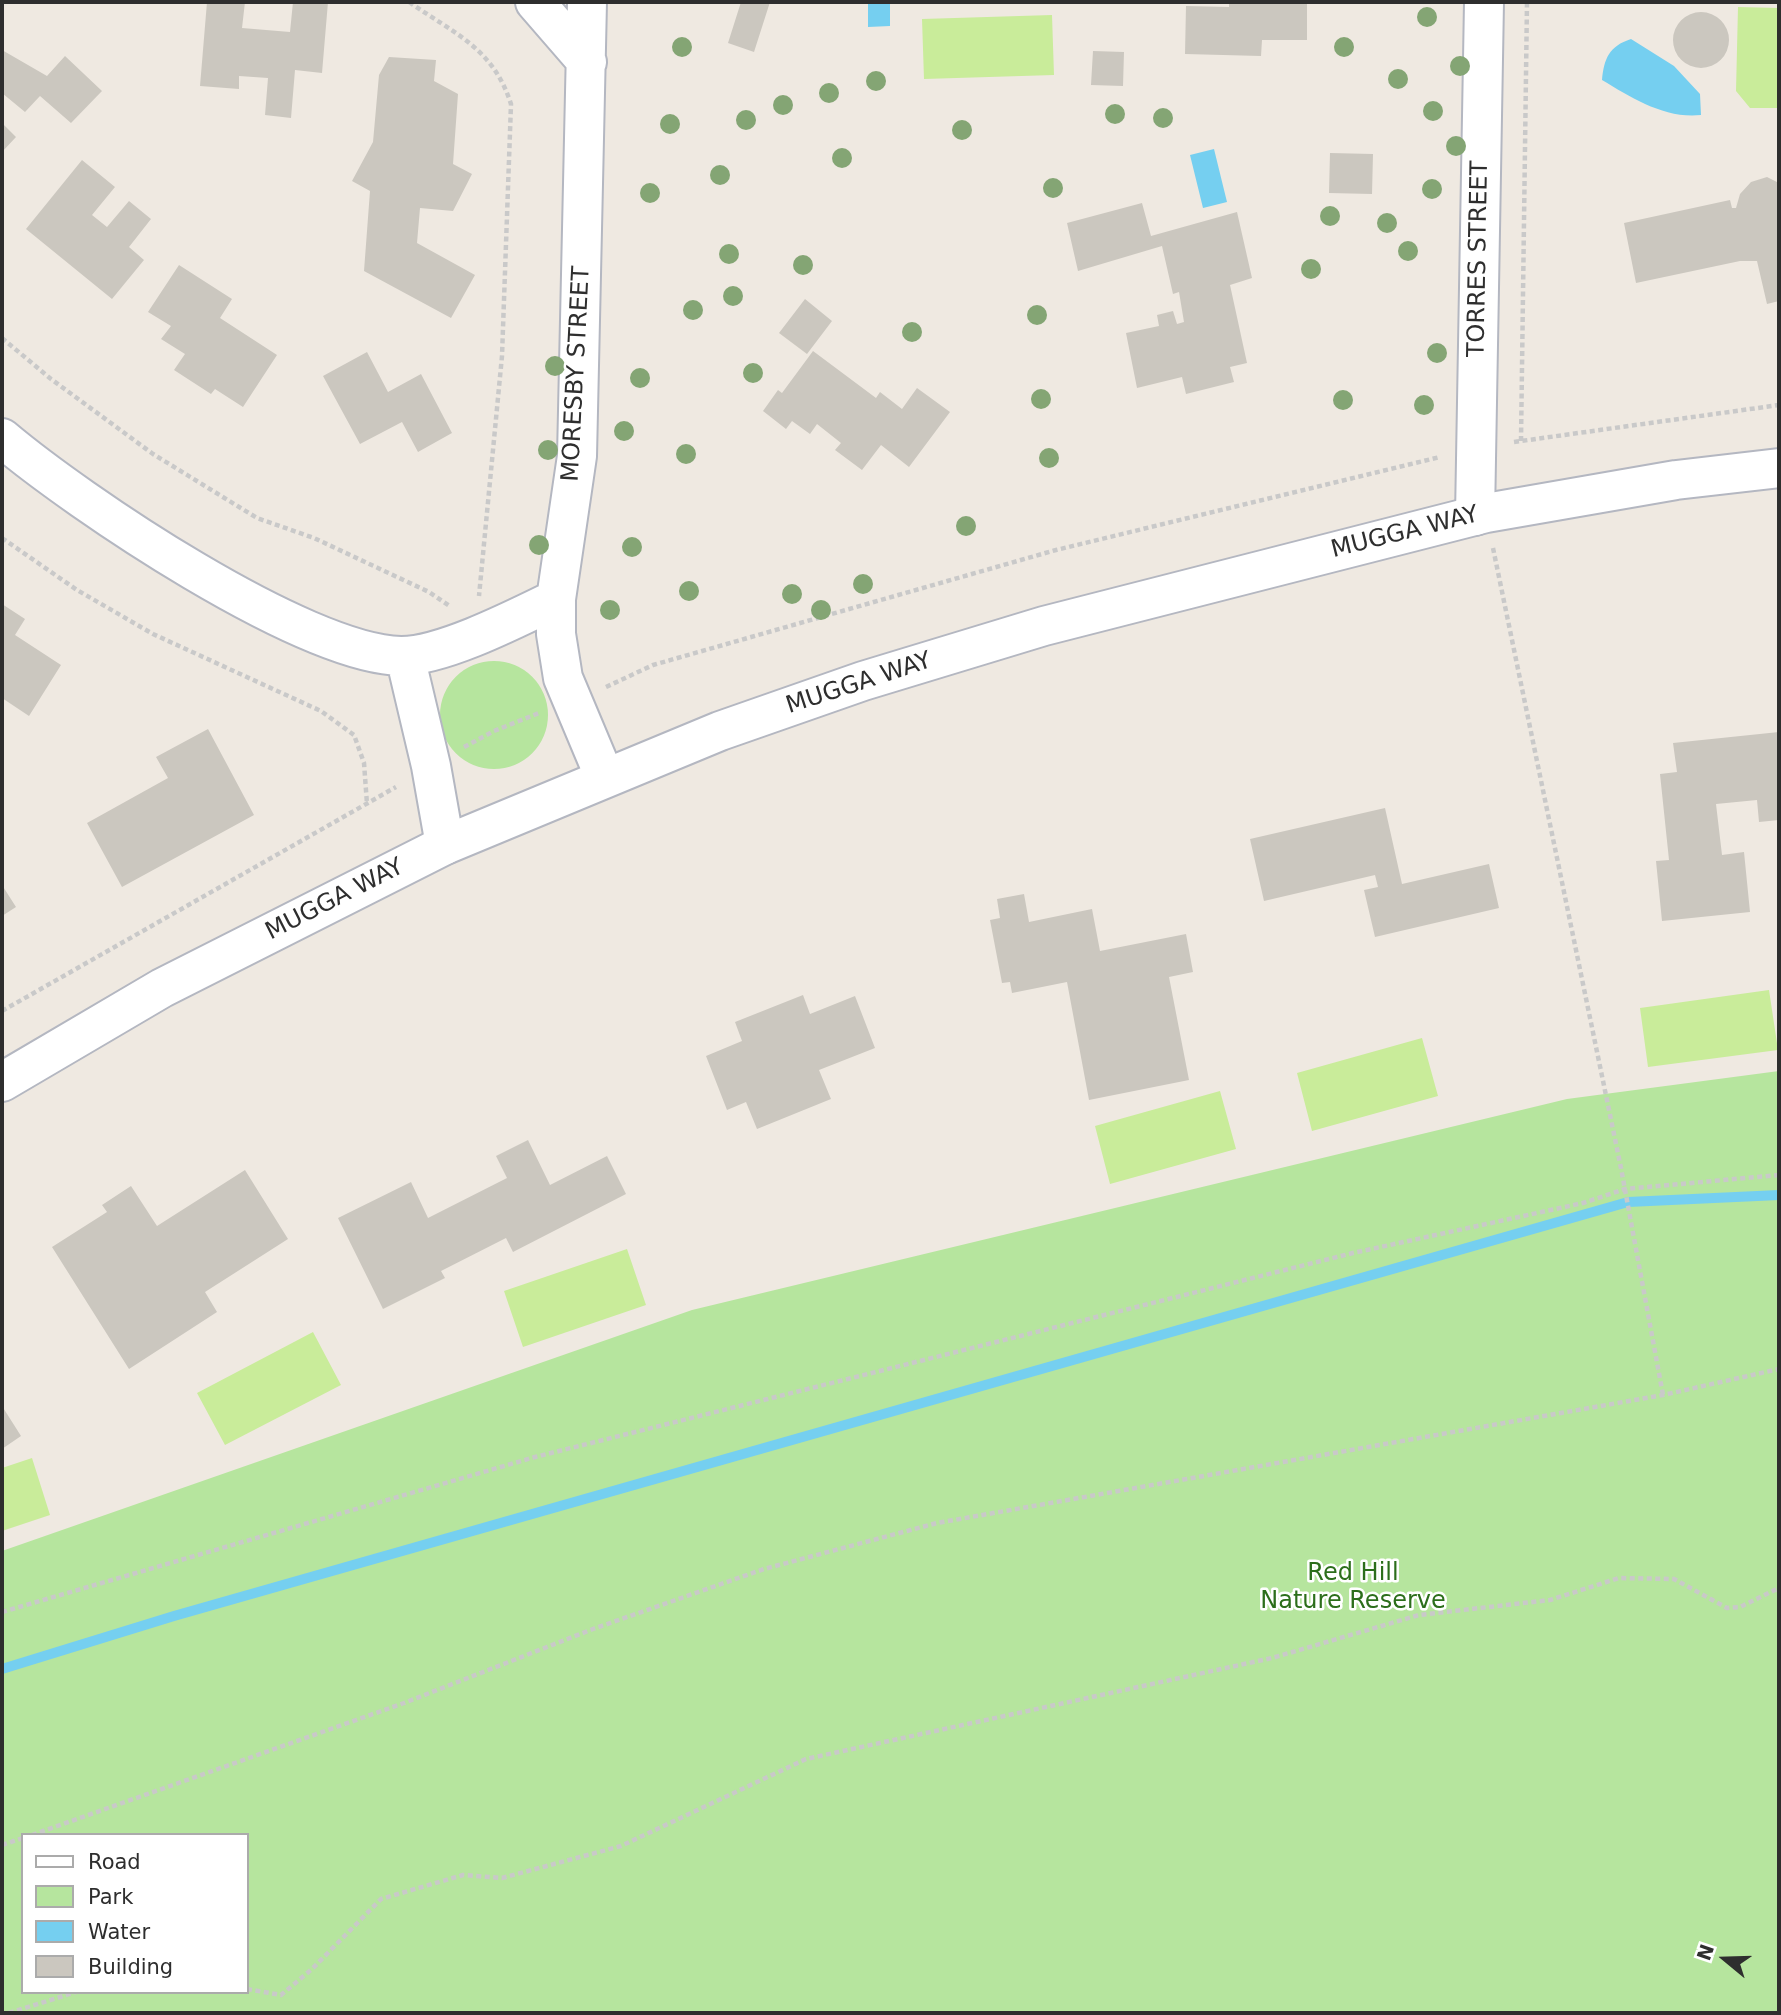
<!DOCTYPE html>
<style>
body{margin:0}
#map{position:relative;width:1781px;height:2015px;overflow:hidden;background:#efe9e1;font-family:"DejaVu Sans",sans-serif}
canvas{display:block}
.frame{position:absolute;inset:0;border:4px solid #2e2e2e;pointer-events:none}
.legend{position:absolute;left:21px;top:1833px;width:228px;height:161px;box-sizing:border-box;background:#fff;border:2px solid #ababab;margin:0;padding:9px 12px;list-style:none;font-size:21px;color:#2e2e2e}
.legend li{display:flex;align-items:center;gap:14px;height:35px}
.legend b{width:35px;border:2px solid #ababab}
.north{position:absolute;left:1690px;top:1924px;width:70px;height:70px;-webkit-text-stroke:5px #fff;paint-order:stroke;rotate:289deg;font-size:19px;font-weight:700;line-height:28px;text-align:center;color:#2e2e2e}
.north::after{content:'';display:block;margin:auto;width:24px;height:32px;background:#2e2e2e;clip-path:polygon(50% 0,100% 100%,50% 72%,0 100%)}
</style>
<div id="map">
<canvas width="1781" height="2015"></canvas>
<div class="frame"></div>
<ul class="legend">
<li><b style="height:9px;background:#fff"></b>Road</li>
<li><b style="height:19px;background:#b6e59e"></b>Park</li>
<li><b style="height:19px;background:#75cff0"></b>Water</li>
<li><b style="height:19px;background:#cbc7bf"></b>Building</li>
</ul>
<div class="north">N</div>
</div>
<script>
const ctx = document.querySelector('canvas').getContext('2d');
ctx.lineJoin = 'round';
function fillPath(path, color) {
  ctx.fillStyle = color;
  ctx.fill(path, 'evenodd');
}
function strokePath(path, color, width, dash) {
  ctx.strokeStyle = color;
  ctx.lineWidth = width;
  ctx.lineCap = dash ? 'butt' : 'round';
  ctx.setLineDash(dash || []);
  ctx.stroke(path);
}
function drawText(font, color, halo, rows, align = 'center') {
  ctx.font = font + ' "DejaVu Sans",sans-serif';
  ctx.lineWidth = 5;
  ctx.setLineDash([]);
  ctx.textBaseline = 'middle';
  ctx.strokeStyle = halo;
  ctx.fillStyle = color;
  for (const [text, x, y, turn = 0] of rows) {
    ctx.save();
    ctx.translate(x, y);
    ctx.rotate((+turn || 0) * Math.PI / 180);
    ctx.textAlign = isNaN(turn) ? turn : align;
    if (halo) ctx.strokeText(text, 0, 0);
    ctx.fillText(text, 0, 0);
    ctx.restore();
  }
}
fillPath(new Path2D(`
 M440 715a54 54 0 1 1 108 0a54 54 0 1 1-108 0Z
 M1779 1071V2013H2V1551L692 1310 1567 1099ZM23 1835H247V1992H23Z`), '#b6e59e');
fillPath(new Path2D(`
 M1738 7 1779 8V108H1750L1736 91Z
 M1052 15 1054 75 924 79 922 19Z
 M1769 990 1778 1050 1648 1067 1640 1008Z
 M1422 1038 1438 1096 1312 1131 1297 1073Z
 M1220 1091 1236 1149 1110 1184 1095 1126Z
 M627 1249 646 1305 523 1347 504 1291Z
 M313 1332 341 1385 225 1445 197 1393Z
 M32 1458 50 1515 2 1531V1468Z`), '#c9ec9a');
fillPath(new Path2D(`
 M868 2H890V26L868 27Z
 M1631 39 1674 66 1700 94 1701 115C1665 119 1632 98 1602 80 1604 59 1609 46 1631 39Z
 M1214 149 1227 202 1203 208 1190 155Z`), '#75cff0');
strokePath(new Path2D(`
 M2 1669 174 1616 1628 1202 1779 1195`), '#75cff0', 10);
fillPath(new Path2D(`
 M207 2H245L242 28 290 32 293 2H328L322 73 295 70 291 118 265 115 268 78 239 76V89L200 86Z
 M741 2H770L754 52 728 43Z
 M1229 2H1307V40H1262L1261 56 1185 54 1186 6 1229 7Z
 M1673 40a28 28 0 1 1 56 0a28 28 0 1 1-56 0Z
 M2 50 47 76 65 56 102 91 71 123 40 96 25 112 2 93Z
 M1093 51 1124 52 1123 86 1091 85Z
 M389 57 436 60 434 81 458 94 453 164 472 174 453 211 420 208 417 243 475 275 451 318 364 271 370 191 352 181 373 142 379 75Z
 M2 123 16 137 2 152Z
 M1330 153 1373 154 1372 194 1329 193Z
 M82 160 115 187 92 215 107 227 129 201 151 219 129 247 144 260 112 299 26 229Z
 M1767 177 1779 183V301L1767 304 1757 261H1740L1636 283 1624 223 1730 200 1732 208H1736L1740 194 1751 182Z
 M1142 203 1151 236 1237 212 1252 278 1230 285 1247 363 1230 367 1234 382 1186 394 1182 377 1137 388 1126 333 1159 326 1157 315 1173 311 1177 324 1184 322 1179 292 1173 294 1162 246 1078 271 1067 223Z
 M179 265 232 299 220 318 277 355 243 407 215 389 211 394 174 370 185 354 161 339 171 326 148 312Z
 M805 299 832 321 807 354 779 333Z
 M813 351 876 398 880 392 902 409 917 388 950 412 909 467 881 445 862 470 835 450 841 443 817 424 810 434 792 421 786 429 763 411 778 390 782 393Z
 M367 352 388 392 421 374 452 433 418 452 402 422 360 444 323 376Z
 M2 604 25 619 15 635 61 665 29 716 2 698Z
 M208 729 254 815 122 887 87 823 168 778 156 757Z
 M1779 732V820L1759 822 1757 800 1716 804 1722 855 1744 852 1750 912 1662 921 1656 861 1669 860 1660 774 1677 772 1673 743Z
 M1385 808 1402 884 1489 864 1499 908 1375 937 1364 890 1378 887 1375 875 1264 901 1250 839Z
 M2 885 16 907 2 916Z
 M1024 894 1029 922 1092 909 1100 951 1186 934 1193 972 1169 977 1189 1080 1089 1100 1067 982 1012 993 1010 982 1002 983 990 920 1000 918 997 899Z
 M803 995 810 1014 855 996 875 1048 819 1070 831 1099 757 1129 746 1102 727 1110 706 1056 742 1041 735 1022Z
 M528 1140 550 1185 607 1156 626 1194 513 1252 506 1238 441 1271 445 1278 383 1309 338 1218 411 1182 428 1218 507 1178 496 1156Z
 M245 1170 288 1239 205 1292 217 1312 129 1369 52 1247 107 1212 102 1205 131 1186 157 1226Z
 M2 1406 21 1436 2 1449Z`), '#cbc7bf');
const minor = new Path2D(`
 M535 2 587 62
 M587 2 577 456 556 599V634L563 678 605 778
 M2 438C79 503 303 654 401 656 443 656 517 618 556 599
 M1475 516 1484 2
 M405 656 431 766 445 845`);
const secondary = new Path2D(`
 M2 1082 162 988 445 845 720 731 863 681 1044 626 1486 513 1676 480 1779 468`);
strokePath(minor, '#b4b7c1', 42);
strokePath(secondary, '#b4b7c1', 42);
strokePath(new Path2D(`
 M409 2C455 34 493 48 511 104L502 356 479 596
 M2 338 51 379 153 454 257 518 314 538 429 592 451 607
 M1521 441 1527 2
 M1514 442 1779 405
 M2 538 77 590 153 634 321 711 354 735 364 763 367 804
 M1493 548 1621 1168 1663 1395
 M606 687 653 665 1056 550 1440 457
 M464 747 494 731 539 713
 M2 1011 396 787
 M2 1612 535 1457 1353 1253 1583 1203 1625 1189 1779 1175
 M32 1835 404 1703 593 1629 764 1569 937 1523 1663 1395 1779 1369
 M2 1845 23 1838
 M247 1989 281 1995 312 1969 381 1899 463 1875 502 1878 621 1846 806 1759 1272 1658 1419 1615 1550 1600 1619 1578 1674 1579 1727 1608 1740 1607 1779 1588
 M9 2013 76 1992`), '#c9c9c9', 4.5, [5, 3.5]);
strokePath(minor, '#fff', 38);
strokePath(secondary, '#fff', 38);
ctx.fillStyle = '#84a574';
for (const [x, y] of [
 [1427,17],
 [682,47],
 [1344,47],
 [1460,66],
 [1398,79],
 [876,81],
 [829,93],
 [783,105],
 [1433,111],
 [1115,114],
 [1163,118],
 [746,120],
 [670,124],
 [962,130],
 [1456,146],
 [842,158],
 [720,175],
 [1053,188],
 [1432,189],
 [650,193],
 [1330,216],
 [1387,223],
 [1408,251],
 [729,254],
 [803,265],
 [1311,269],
 [733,296],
 [693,310],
 [1037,315],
 [912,332],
 [1437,353],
 [555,366],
 [753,373],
 [640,378],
 [1041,399],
 [1343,400],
 [1424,405],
 [624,431],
 [548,450],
 [686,454],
 [1049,458],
 [966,526],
 [539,545],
 [632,547],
 [863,584],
 [689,591],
 [792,594],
 [610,610],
 [821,610]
]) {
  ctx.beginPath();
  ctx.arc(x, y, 10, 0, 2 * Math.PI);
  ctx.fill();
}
drawText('24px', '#2e2e2e', '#fff', [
 ["TORRES STREET",1479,259,-89],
 ["MORESBY STREET",577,374,-87],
 ["MUGGA WAY",1405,533,-14],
 ["MUGGA WAY",859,684,-18],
 ["MUGGA WAY",335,900,-27]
]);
drawText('24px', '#2c6e1b', '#fff', [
 ["Red Hill",1353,1574],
 ["Nature Reserve",1353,1602]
]);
</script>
